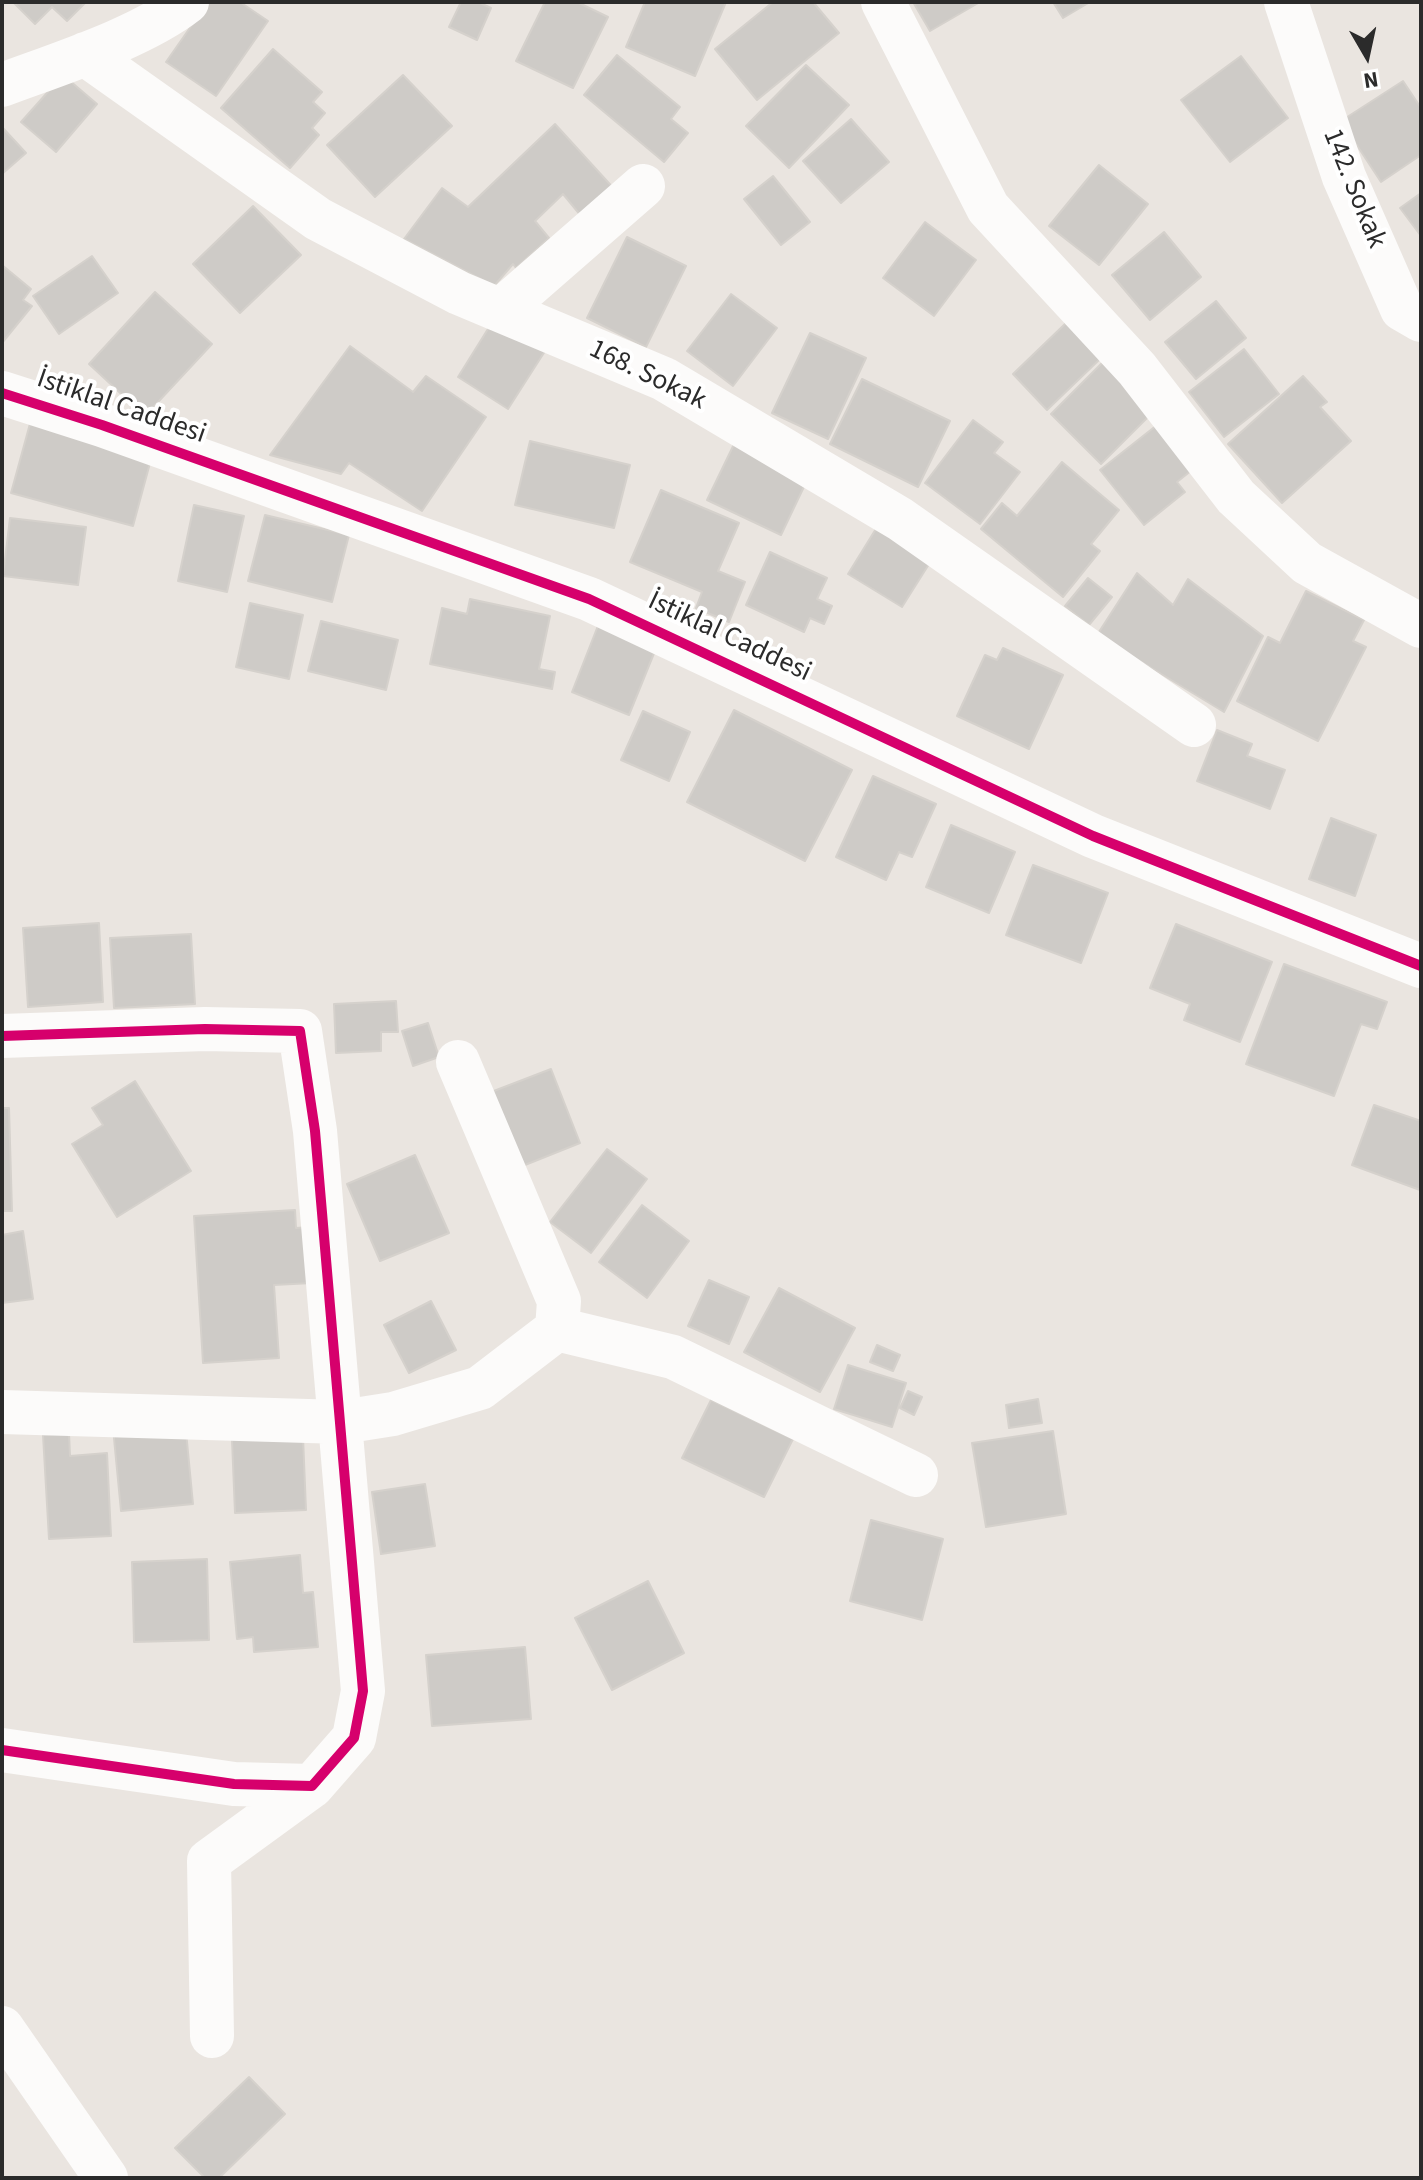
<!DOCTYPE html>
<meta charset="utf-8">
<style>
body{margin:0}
#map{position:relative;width:1423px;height:2180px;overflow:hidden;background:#eae5e0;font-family:"Source Sans 3",sans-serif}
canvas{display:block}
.frame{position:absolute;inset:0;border:4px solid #2b2b2b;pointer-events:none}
.north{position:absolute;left:1327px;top:16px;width:80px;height:80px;-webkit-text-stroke:6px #fff;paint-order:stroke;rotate:171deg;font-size:22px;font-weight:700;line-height:32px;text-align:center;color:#2b2b2b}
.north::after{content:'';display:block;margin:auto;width:28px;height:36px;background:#2b2b2b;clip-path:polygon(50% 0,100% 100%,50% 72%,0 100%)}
</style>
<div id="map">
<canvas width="1423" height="2180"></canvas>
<div class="frame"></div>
<div class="north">N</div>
</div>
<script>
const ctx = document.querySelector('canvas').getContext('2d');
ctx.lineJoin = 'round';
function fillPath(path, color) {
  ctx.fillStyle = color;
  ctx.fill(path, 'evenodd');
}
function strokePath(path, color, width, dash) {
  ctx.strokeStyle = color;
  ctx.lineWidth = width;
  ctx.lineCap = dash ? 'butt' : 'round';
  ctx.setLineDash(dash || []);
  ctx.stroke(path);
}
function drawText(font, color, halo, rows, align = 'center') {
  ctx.font = font + ' "Source Sans 3",sans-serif';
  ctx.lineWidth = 8;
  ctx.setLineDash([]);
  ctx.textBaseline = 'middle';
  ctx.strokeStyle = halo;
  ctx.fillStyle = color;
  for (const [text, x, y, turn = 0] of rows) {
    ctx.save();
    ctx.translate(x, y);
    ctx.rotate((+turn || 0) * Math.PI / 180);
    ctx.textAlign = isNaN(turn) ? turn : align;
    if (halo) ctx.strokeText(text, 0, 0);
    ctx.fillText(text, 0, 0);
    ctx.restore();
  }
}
const building = new Path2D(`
 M13 2H86L67 21 52 7 35 24Z
 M208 2H240L268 21 216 96 166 62Z
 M461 2H478L491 8 477 40 449 27Z
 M545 2H577L608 17 573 88 516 61Z
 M645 2H726L695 76 626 47Z
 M773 2H813L839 33 757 100 715 49Z
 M913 2H980L930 31Z
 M1053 2H1090L1063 18Z
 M273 49 322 92 313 102 325 113 312 128 319 135 290 168 221 108Z
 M617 55 680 107 671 119 688 133 664 162 584 95Z
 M1241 56 1288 118 1230 162 1181 100Z
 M806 65 849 105 789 168 746 126Z
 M63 75 97 104 56 152 21 122Z
 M403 75 452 126 375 197 327 145Z
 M1403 81 1421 108V155L1381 182 1341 121Z
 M851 119 889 162 841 203 803 161Z
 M555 124 617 192 586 222 563 194 535 221 549 238 516 268 513 264 494 286 404 239 442 188 468 207Z
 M2 127 26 153 2 174Z
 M1099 165 1148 204 1099 265 1049 226Z
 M773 176 810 222 781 245 744 199Z
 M1421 193V236L1400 208Z
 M253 206 301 255 240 313 193 264Z
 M925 222 976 260 934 316 883 278Z
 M1164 232 1201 277 1150 320 1112 275Z
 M627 237 686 266 646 347 587 318Z
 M92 256 118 293 59 334 33 296Z
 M2 265 31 289 23 300 32 306 2 343Z
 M155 292 212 344 145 416 89 364Z
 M731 294 777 328 733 386 687 351Z
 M1216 301 1246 338 1196 379 1165 342Z
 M496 316 547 348 508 409 458 377Z
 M1066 323 1100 359 1047 410 1013 374Z
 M810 333 866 358 828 439 772 413Z
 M350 346 413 392 426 376 486 417 422 511 349 463 341 474 270 455Z
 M1244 349 1279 394 1224 437 1189 392Z
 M1103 362 1153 412 1101 464 1051 414Z
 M1303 376 1327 402 1320 407 1351 441 1282 503 1228 444Z
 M862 379 950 421 918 487 830 444Z
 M31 420 153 452 133 526 11 493Z
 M973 420 1003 442 994 453 1020 472 980 524 925 483Z
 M1157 425 1192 470 1177 482 1185 492 1144 525 1100 470Z
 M737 438 811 472 781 535 707 500Z
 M530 441 630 465 614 528 515 505Z
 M1062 462 1119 510 1091 544 1100 551 1063 597 981 529 1002 503 1017 516Z
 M661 490 739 523 718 571 745 582 729 622 696 608 702 592 630 562Z
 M194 505 244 516 227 592 178 581Z
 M265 515 349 535 332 602 248 581Z
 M10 518 86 527 78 585 3 576Z
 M882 519 936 553 902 607 848 574Z
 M770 552 827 578 817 599 832 606 824 624 810 618 804 632 746 605Z
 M1137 573 1173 605 1188 579 1263 636 1224 712 1097 635Z
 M1088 578 1112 597 1089 625 1065 606Z
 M1306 591 1364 620 1353 641 1366 647 1318 741 1237 701 1268 637 1280 643Z
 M470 599 550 616 539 669 555 672 552 689 430 664 442 608 467 614Z
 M250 603 303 615 289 679 236 667Z
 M601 618 659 641 629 715 572 692Z
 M321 621 398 640 386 690 308 671Z
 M1003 648 1063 675 1029 749 957 716 985 655 997 660Z
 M734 710 852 770 805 861 687 802Z
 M643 711 690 732 669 781 621 760Z
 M1217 730 1252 744 1247 756 1285 770 1270 809 1197 781Z
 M873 776 936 804 912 857 899 852 886 880 836 857Z
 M1331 818 1376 835 1355 896 1309 879Z
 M951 825 1015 852 989 913 926 887Z
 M1033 865 1108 893 1081 963 1006 935Z
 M99 923 103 1002 28 1007 23 928Z
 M1176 924 1272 962 1240 1042 1184 1020 1190 1004 1150 988Z
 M191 934 195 1004 114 1008 110 938Z
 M1284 964 1387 1002 1377 1029 1361 1024 1334 1096 1246 1064Z
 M396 1001 398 1032H381V1051L336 1053 334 1004Z
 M428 1023 439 1057 413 1066 402 1031Z
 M551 1069 580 1143 515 1169 486 1094Z
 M135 1081 191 1171 117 1217 72 1144 103 1125 92 1108Z
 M1374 1105 1421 1121 1420 1190 1352 1165Z
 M2 1108H9L12 1211H2Z
 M607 1149 647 1179 591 1253 550 1222Z
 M415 1155 449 1233 380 1261 347 1184Z
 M642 1205 689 1241 647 1298 599 1262Z
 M295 1210 296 1228 309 1227 312 1283 274 1285 279 1358 203 1363 194 1216Z
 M23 1231 33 1299 2 1303V1235Z
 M709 1280 749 1297 729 1344 688 1326Z
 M779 1288 855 1328 820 1392 744 1352Z
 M431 1301 456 1350 409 1373 384 1325Z
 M877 1345 900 1355 893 1371 870 1362Z
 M848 1365 906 1383 892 1427 834 1409Z
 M908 1391 922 1397 914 1415 900 1408Z
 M1038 1399 1042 1423 1009 1428 1006 1405Z
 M711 1400 793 1439 764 1497 682 1458Z
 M185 1421 193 1504 121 1511 113 1428Z
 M1053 1431 1066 1514 986 1527 972 1443Z
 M69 1433 70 1456 107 1453 111 1536 49 1539 43 1435Z
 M303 1437 306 1510 235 1513 232 1440Z
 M425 1484 435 1546 381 1554 372 1492Z
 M871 1520 943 1539 922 1620 850 1601Z
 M300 1555 303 1593 313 1592 318 1647 254 1652 253 1637 237 1639 230 1562Z
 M207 1559 209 1640 134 1642 132 1562Z
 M648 1581 684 1653 612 1690 575 1618Z
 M525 1647 531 1719 432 1726 426 1655Z
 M249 2077 285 2114 219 2178H205L175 2148Z`);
fillPath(building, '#cecbc7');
strokePath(building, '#d5d1cc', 2);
strokePath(new Path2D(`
 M883 2 988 208 1137 369 1236 497 1307 563 1421 626
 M1286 2 1344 177 1402 309 1421 320
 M85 54 318 219 459 293 664 379 900 519 1194 725
 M2 85C58 64 141 38 187 2
 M501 310 643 186
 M2 393 102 425 589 599 1093 836 1421 966
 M2 1036 205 1029 300 1031 315 1131 363 1691 354 1738 312 1786 234 1784 2 1750
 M458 1062 559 1301 557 1329
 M2 1412 342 1422 393 1414 480 1388 557 1329 673 1357 916 1475
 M2 2028 106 2178
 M212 2036 209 1861 312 1786`), '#fcfbfa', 44);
strokePath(new Path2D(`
 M2 393 102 425 589 599 1093 836 1421 966
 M2 1036 205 1029 300 1031 315 1131 363 1691 354 1738 312 1786 234 1784 2 1750`), '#d6006c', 10);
drawText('28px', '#2b2b2b', '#fff', [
 ["142. Sokak",1353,189,68],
 ["168. Sokak",647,376,26],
 ["İstiklal Caddesi",121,408,19],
 ["İstiklal Caddesi",729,638,25]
]);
</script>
